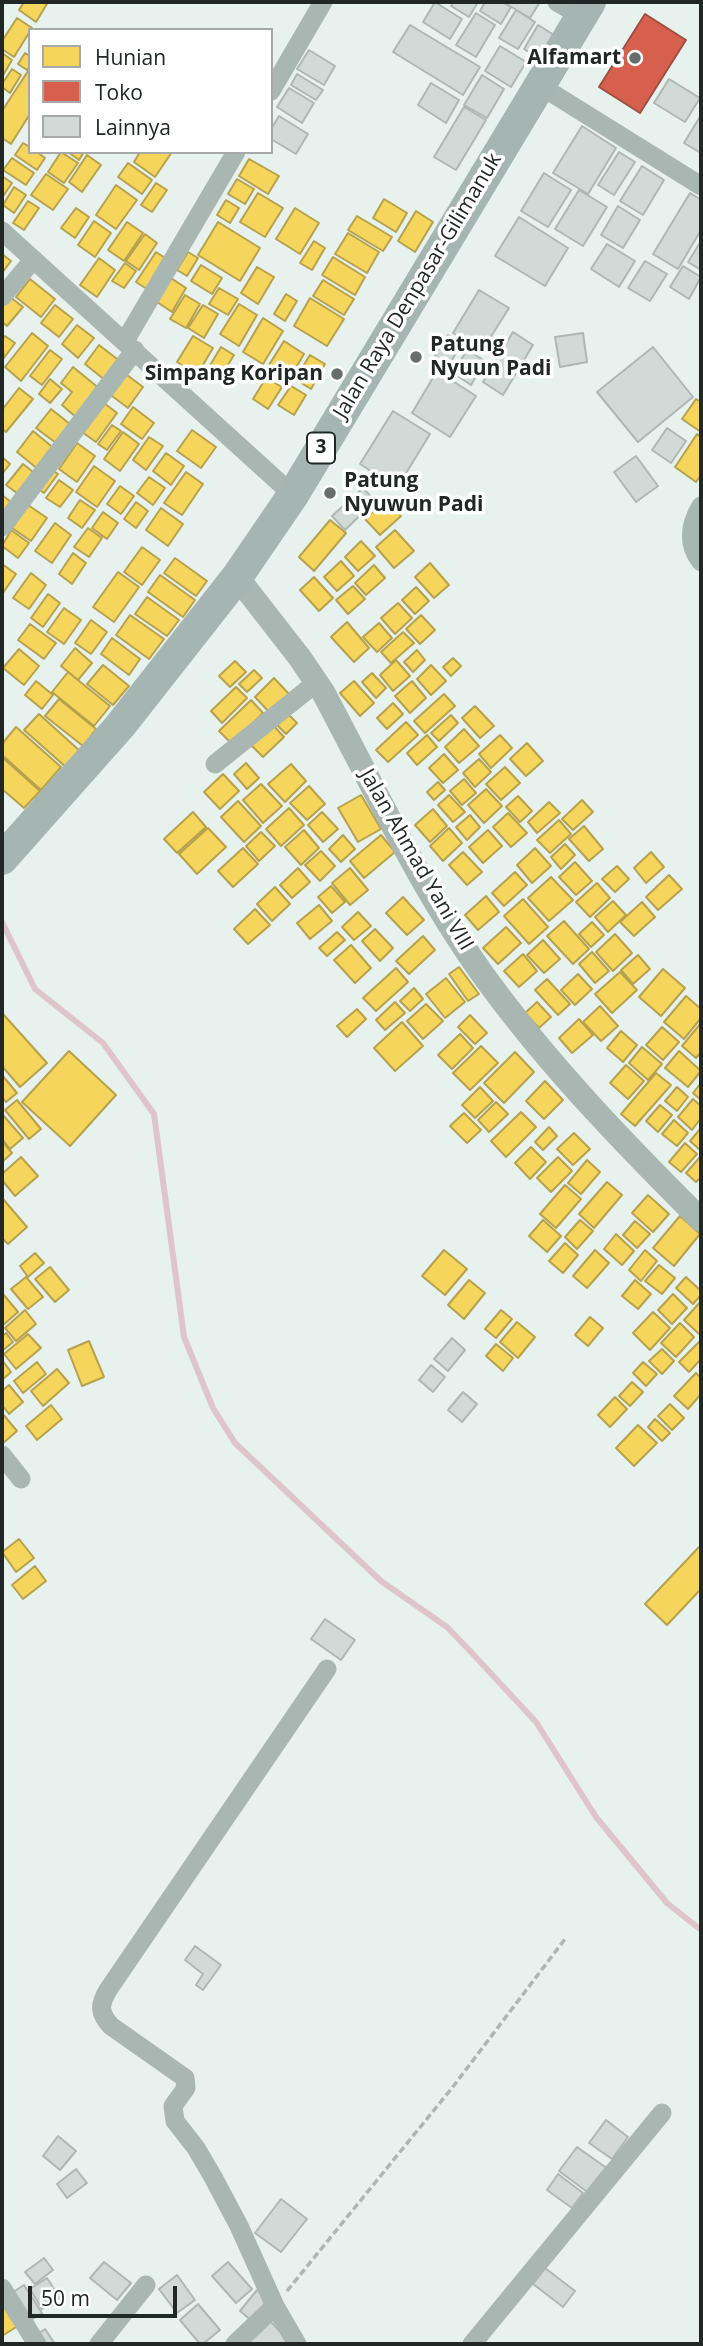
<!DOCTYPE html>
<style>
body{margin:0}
#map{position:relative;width:703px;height:2346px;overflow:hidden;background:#e7f2ee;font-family:"Open Sans",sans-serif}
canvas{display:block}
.frame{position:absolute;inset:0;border:4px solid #202725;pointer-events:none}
.legend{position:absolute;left:28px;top:28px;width:245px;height:126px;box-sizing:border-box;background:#fff;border:2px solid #a6a9a8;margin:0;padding:9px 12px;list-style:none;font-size:21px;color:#202725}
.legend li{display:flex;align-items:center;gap:14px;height:35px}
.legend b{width:35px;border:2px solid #a6a9a8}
.scale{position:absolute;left:28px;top:2286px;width:149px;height:32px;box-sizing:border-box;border:4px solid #202725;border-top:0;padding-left:9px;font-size:21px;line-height:24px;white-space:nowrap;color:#202725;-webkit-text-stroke:5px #fff;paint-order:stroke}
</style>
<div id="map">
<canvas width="703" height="2346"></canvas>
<div class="frame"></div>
<ul class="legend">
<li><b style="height:19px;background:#f6d55c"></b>Hunian</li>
<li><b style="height:19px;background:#d6604d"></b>Toko</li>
<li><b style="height:19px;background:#d1dad6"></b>Lainnya</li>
</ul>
<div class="scale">50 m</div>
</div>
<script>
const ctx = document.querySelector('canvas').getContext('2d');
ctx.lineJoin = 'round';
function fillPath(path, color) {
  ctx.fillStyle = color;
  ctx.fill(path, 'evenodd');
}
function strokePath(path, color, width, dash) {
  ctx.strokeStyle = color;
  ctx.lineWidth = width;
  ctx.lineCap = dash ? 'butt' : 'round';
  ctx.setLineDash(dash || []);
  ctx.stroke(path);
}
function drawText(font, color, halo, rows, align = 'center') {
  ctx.font = font + ' "Open Sans",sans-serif';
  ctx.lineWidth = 7;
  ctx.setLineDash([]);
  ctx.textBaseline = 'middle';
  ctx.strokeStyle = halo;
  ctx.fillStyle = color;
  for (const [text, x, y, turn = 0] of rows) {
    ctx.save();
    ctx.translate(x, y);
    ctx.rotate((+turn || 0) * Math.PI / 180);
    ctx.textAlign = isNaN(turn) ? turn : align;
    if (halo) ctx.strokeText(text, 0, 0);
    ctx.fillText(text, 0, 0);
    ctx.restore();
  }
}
const homes = new Path2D(`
 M24 2H43L47 4 36 22 19 10Z
 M17 18 32 28 14 57 2 49V41Z
 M2 53 12 60 2 77Z
 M25 53 30 56V66L27 70 18 64Z
 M30 68V114L11 144 2 138V111Z
 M12 69 21 75 10 93 2 87V84Z
 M23 143 30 147V152H37L45 158 37 170 15 155Z
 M61 152 78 163 64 183 48 172Z
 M68 152H84L79 160Z
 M140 152H172L155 177 134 162Z
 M87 155 101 165 82 192 69 182Z
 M12 158 34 173 26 185 3 170Z
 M249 159 279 176 268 194 239 176Z
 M128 163 152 180 142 194 118 177Z
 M46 174 68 189 53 210 31 195Z
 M2 176 12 183 2 198Z
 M237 179 254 189 245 204 228 194Z
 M156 183 167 190 152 212 141 205Z
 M116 185 137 200 116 229 96 215Z
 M14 187 26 195 14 213 3 205Z
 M258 193 283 208 265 237 240 222Z
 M384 199 407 213 396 232 373 218Z
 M226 200 239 208 230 223 217 215Z
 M28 201 39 208 24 230 13 223Z
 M76 208 89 217 75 238 61 228Z
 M295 208 319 223 300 254 276 239Z
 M416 211 433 222 415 252 398 241Z
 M357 216 392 237 383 251 348 230Z
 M94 221 111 233 95 257 78 245Z
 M127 222 143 233 124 261 108 250Z
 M218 222 260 248 240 281 198 255Z
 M348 233 379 252 367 273 335 254Z
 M145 234 157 243 139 270 126 261Z
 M314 241 325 248 312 270 300 263Z
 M156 252 170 261 150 291 136 282Z
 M188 252 198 258 187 276 177 270Z
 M2 254 11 261 2 273Z
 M333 257 365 277 355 295 322 275Z
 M99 258 115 270 97 297 80 285Z
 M125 263 136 271 124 288 112 281Z
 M201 265 222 278 212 294 191 281Z
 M257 267 274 277 258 304 241 293Z
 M171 278 186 288 172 312 157 302Z
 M30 279 55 299 41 317 16 297Z
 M323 280 354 299 344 315 313 296Z
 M219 288 238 299 228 315 209 304Z
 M286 294 297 301 285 321 274 314Z
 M185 295 200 304 186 328 170 319Z
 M9 296 23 307 7 326 2 322V305Z
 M310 298 344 319 327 346 294 326Z
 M239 304 257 315 239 346 220 334Z
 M55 305 73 319 59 337 41 323Z
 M203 305 218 314 204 338 188 328Z
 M263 318 283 331 263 364 243 352Z
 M77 325 94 338 78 358 62 344Z
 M32 333 48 346 21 381 5 367Z
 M5 336 15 343 4 358 2 340Z
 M193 336 213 348 197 375 177 362Z
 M284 341 304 354 288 381 267 368Z
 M99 345 121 362 106 381 85 364Z
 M221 347 234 355 222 375 209 367Z
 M50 350 62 359 42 385 30 376Z
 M310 355 325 364 311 389 295 379Z
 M73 367 100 389 77 418 62 405 72 392 61 383Z
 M123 372 143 387 128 408 108 393Z
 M266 378 282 387 268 409 253 399Z
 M50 379 62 389 50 403 39 394Z
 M291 386 306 395 294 415 278 405Z
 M19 388 33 399 6 432 2 429V410Z
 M696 399 701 402V432L682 419Z
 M100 400 117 413 96 442 79 430Z
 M133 407 154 423 142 439 121 424Z
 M51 409 70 424 56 443 36 428Z
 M112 425 121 431 107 450 98 444Z
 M192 430 216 447 201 468 177 451Z
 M33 431 56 450 39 470 17 452Z
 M123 432 139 444 120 471 104 459Z
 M697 434 701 437V475L696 482 675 467Z
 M149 437 163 446 146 470 133 460Z
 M77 443 95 456 77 482 59 469Z
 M166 453 184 466 171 485 153 471Z
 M2 457 10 464 2 474Z
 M23 464 37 475 21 496 6 485Z
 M94 466 115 481 97 507 76 492Z
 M48 467 58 474 44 493 34 486Z
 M186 472 203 484 182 515 164 503Z
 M149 477 165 488 153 505 137 493Z
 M59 480 73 490 60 507 46 498Z
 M120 486 134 496 121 514 107 504Z
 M2 495 15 505 2 522Z
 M80 500 95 510 82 528 68 518Z
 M386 500 401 516 380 535 365 519Z
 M136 502 148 511 136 528 124 519Z
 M28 505 47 518 31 541 12 528Z
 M161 508 183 524 168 546 146 530Z
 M103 512 118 523 107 539 92 528Z
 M330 520 346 533 314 571 299 557Z
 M55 523 71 535 52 563 35 551Z
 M88 528 102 538 89 557 74 547Z
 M11 530 29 543 18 558 2 546Z
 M395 530 414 551 394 568 376 547Z
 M361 541 375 556 358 571 345 557Z
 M142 547 160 560 142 585 124 572Z
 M73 553 86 563 72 584 59 574Z
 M175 558 207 581 196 596 164 573Z
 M341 561 354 576 337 591 324 577Z
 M430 563 449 585 434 598 415 577Z
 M2 564 16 574 3 593H2Z
 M374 565 385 578 366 595 355 583Z
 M118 572 139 587 114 622 93 607Z
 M31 573 46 585 29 609 13 598Z
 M160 575 195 600 183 617 148 592Z
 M314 577 333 598 319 611 300 590Z
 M353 586 365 599 348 614 336 600Z
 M416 587 429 601 415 614 402 600Z
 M48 594 60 603 43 627 31 618Z
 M147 597 179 620 167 636 135 614Z
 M398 603 412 618 395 634 381 618Z
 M64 608 81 620 64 644 47 632Z
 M130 615 164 639 149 659 116 635Z
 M421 615 435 630 420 644 406 629Z
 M91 620 107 632 91 654 75 643Z
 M347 622 369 648 354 662 331 637Z
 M379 623 392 638 377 652 363 637Z
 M30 624 56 643 44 659 18 640Z
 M403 632 414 643 391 663 381 652Z
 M112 638 140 659 129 675 101 654Z
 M75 648 92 663 78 680 61 666Z
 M19 649 39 666 24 685 3 668Z
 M417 650 425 660 413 672 404 662Z
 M453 658 461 666 451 676 443 667Z
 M396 660 410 676 393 691 380 675Z
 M235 661 246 672 230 687 219 676Z
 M103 665 129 686 113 705 87 684Z
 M431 665 446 681 431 695 417 679Z
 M254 670 262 678 247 692 239 684Z
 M68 672 110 706 94 726 52 692Z
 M372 673 386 688 376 698 362 682Z
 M274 678 289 694 270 713 255 697Z
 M36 681 53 695 42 709 25 695Z
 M354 681 374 703 360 716 340 693Z
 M412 681 426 698 410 713 395 696Z
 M236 687 247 698 222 723 211 711Z
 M444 694 455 706 425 733 414 721Z
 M59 699 96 729 83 746 45 716Z
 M251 700 263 713 232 744 219 731Z
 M393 703 403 714 387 729 377 718Z
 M475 706 494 726 480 738 462 718Z
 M286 712 297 723 286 734 275 723Z
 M39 714 81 752 67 768 24 730Z
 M451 715 458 723 439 741 431 733Z
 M406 722 418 735 388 762 376 750Z
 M272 724 284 737 263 757 251 745Z
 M16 727 61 767 41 790 2 755V744Z
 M464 729 479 746 459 763 445 747Z
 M427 735 437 747 417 765 407 753Z
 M500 735 512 748 491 768 479 754Z
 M527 743 543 761 526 776 510 759Z
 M444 754 458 770 443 783 429 768Z
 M2 757 40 791 24 808 2 789Z
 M479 759 491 772 475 787 463 773Z
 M246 763 259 778 247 789 234 774Z
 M291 764 306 781 285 802 268 784Z
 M505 767 520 783 501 800 486 784Z
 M223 774 239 791 220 809 204 792Z
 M464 779 476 793 462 805 450 791Z
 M438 782 445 790 434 800 427 792Z
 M261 784 282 806 263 823 243 800Z
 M309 786 325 804 307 820 290 803Z
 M486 789 502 806 484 823 468 805Z
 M361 795 381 829 358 842 338 808Z
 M449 795 465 812 453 822 438 805Z
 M518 796 532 811 520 822 506 807Z
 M582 800 593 812 573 830 562 819Z
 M238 801 261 826 244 842 221 817Z
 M549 802 560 813 537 833 528 822Z
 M289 808 304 825 281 846 266 829Z
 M433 809 447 826 430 842 415 825Z
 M193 812 206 827 177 853 164 839Z
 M322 812 338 829 323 842 308 825Z
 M508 813 527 833 511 847 493 827Z
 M470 815 480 827 467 840 456 827Z
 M559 820 571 834 550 853 537 840Z
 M584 826 603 849 589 861 569 839Z
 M208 828 226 847 197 874 179 854Z
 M449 828 462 843 443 861 430 846Z
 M304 830 319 848 301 865 285 847Z
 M488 830 502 846 483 863 469 847Z
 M261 832 275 846 259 861 246 846Z
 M343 835 355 849 341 862 329 849Z
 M381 835 395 852 364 878 350 861Z
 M565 844 575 855 561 869 551 857Z
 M243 848 258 864 233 887 218 871Z
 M535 848 551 866 532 883 517 865Z
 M321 851 335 866 320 881 305 865Z
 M463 852 482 872 467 885 449 865Z
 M651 852 664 867 646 883 634 868Z
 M575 862 592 881 576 895 559 877Z
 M617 866 629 879 615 892 602 879Z
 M298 868 310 882 292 898 280 885Z
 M350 868 368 890 350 905 332 883Z
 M515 872 527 885 504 906 492 893Z
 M669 875 682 889 658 910 646 897Z
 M551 877 573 900 549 921 528 898Z
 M597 883 610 898 590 917 576 902Z
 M331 886 345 902 332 913 318 897Z
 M275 887 290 904 272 921 257 904Z
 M486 896 499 912 478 930 465 915Z
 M403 897 424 920 407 935 386 913Z
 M523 899 548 927 529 944 504 916Z
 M613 901 626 915 608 932 595 917Z
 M642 902 655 917 634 936 620 922Z
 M319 905 332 921 310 939 297 923Z
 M255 909 270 925 248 944 234 929Z
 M358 912 371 926 354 940 342 927Z
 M564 921 589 949 573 964 547 936Z
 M592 922 604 935 591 947 579 934Z
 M506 927 521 943 498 964 483 948Z
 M375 929 393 948 380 961 362 941Z
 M337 932 345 940 327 956 319 948Z
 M615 934 632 953 613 971 596 952Z
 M423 936 435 950 409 974 396 961Z
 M543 940 560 959 544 973 527 955Z
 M351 945 371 968 355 983 334 960Z
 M592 952 609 971 595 983 579 964Z
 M523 954 537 971 519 987 504 971Z
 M638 955 650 969 633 984 621 970Z
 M459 967 479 994 468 1001 449 974Z
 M396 968 408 982 376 1011 363 998Z
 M663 969 685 988 661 1016 639 997Z
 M620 972 637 990 612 1013 595 994Z
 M578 974 592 989 575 1005 561 990Z
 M446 978 465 1002 445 1018 426 994Z
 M547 979 570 1004 558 1015 535 990Z
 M414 988 423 999 410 1011 400 1001Z
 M686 996 701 1009V1018L684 1039 664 1022Z
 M395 1002 405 1013 385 1030 376 1020Z
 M537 1002 551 1017 539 1028 525 1013Z
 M426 1004 443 1021 423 1039 407 1021Z
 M600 1006 618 1026 601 1041 583 1022Z
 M357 1009 366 1019 347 1037 337 1026Z
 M3 1014 47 1063 20 1087 2 1066Z
 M470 1015 487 1033 475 1044 458 1027Z
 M579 1019 593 1035 572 1053 559 1038Z
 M402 1022 423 1046 395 1071 374 1048Z
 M701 1023V1052L696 1058 682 1046Z
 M662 1027 679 1042 663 1060 646 1045Z
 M621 1031 637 1045 623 1062 607 1048Z
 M460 1034 473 1048 452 1069 438 1055Z
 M481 1046 498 1063 470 1090 453 1073Z
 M642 1047 662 1064 648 1080 629 1063Z
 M69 1051 116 1095 70 1146 22 1102Z
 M679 1051 701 1071 688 1087 665 1068Z
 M515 1052 534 1072 504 1103 484 1083Z
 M626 1065 644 1081 628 1099 610 1083Z
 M656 1073 671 1085 635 1126 621 1114Z
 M2 1075 17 1093 6 1102 2 1097Z
 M545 1081 563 1100 544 1119 526 1101Z
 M701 1083V1100L693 1093Z
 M480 1087 493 1101 475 1118 462 1105Z
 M677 1087 688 1097 677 1111 665 1101Z
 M693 1099 701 1106V1118L692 1130 678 1117Z
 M17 1100 41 1129 29 1139 5 1110Z
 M496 1102 508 1114 489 1132 478 1120Z
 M660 1105 672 1115 658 1132 646 1121Z
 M521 1112 536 1127 506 1157 491 1141Z
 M464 1113 481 1130 467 1143 450 1126Z
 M2 1114 23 1138 10 1149 2 1139Z
 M674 1120 688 1133 677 1146 662 1134Z
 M549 1127 557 1136 543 1150 535 1142Z
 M701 1128V1147L699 1149 690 1141Z
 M574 1133 590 1149 573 1165 557 1149Z
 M2 1141 12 1153 2 1162Z
 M685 1143 697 1154 681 1172 669 1162Z
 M531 1147 546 1162 530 1179 515 1163Z
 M701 1156V1177L696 1182 686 1173Z
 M21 1157 38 1176 15 1196 2 1180V1174Z
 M558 1157 572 1171 551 1192 537 1178Z
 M587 1160 600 1172 581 1194 568 1183Z
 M607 1182 622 1195 594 1228 579 1214Z
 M565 1185 581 1199 556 1228 540 1214Z
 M648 1195 669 1214 653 1232 632 1213Z
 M3 1199 27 1227 8 1244 2 1238Z
 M680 1216 700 1234 674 1266 653 1248Z
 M543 1220 561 1236 547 1252 529 1236Z
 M580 1220 593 1231 577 1249 565 1237Z
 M635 1221 650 1234 637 1248 623 1235Z
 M616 1234 634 1251 622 1265 604 1249Z
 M565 1243 578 1255 563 1273 549 1261Z
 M444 1250 467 1269 445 1295 422 1276Z
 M595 1250 609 1263 587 1288 573 1276Z
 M645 1250 657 1261 641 1281 629 1270Z
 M35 1253 44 1263 28 1277 20 1266Z
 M659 1265 675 1278 662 1294 645 1281Z
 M50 1267 69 1290 55 1302 35 1279Z
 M26 1277 43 1297 28 1309 11 1289Z
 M686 1277 701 1291V1295L693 1304 676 1288Z
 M469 1280 485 1293 464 1319 448 1305Z
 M635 1280 651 1294 638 1309 622 1296Z
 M3 1294 18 1312 2 1326V1295Z
 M673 1294 687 1308 672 1324 658 1310Z
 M701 1301V1332L699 1334 684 1320Z
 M25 1310 36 1324 16 1341 5 1328Z
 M501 1310 512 1319 496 1338 485 1329Z
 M653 1312 670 1328 650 1350 633 1333Z
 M590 1317 603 1328 588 1346 575 1335Z
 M517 1322 535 1337 518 1358 500 1342Z
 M680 1323 694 1337 676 1357 661 1343Z
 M6 1333 13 1342 2 1351V1336Z
 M28 1334 41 1348 16 1369 4 1354Z
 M89 1341 104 1377 82 1386 68 1350Z
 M699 1342 701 1345V1359L689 1372 679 1362Z
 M496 1344 513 1358 503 1371 486 1356Z
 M662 1349 674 1361 662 1374 649 1361Z
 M2 1360 11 1372 2 1380Z
 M37 1362 46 1374 23 1393 14 1381Z
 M643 1362 657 1374 646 1386 633 1373Z
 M57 1369 69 1383 43 1406 31 1391Z
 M696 1373 701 1378V1394L688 1409 674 1396Z
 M632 1382 643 1392 630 1406 619 1396Z
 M9 1385 23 1402 9 1414 2 1405V1391Z
 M615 1397 627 1409 610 1427 598 1415Z
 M670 1404 684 1418 672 1430 658 1416Z
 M51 1405 62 1419 37 1440 26 1426Z
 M2 1413 17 1431 2 1444Z
 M655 1419 670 1433 662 1441 648 1427Z
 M638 1425 657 1443 634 1466 616 1448Z
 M19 1539 34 1558 16 1572 2 1552Z
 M699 1547 701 1549V1589L667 1625 645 1604Z
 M35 1566 46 1581 23 1599 12 1585Z
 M2 2295 21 2324 2 2336Z`);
fillPath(homes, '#f6d55c');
strokePath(homes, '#b6a14c', 2);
const shops = new Path2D(`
 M645 14 686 40 640 113 599 87Z`);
fillPath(shops, '#d6604d');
strokePath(shops, '#9f4f41', 2);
strokePath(new Path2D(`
 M2 922 35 989 103 1043 154 1114 184 1337 213 1408 235 1443 381 1581 447 1627 471 1652 536 1722 596 1817 667 1903 701 1930`), '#dfc4cb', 6);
const building = new Path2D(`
 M435 2 462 19 450 39 423 22Z
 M454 2H478L469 17 451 6Z
 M485 2H502L511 7 501 24 480 11Z
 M503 2H540L530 18Z
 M516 10 535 22 518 49 499 38Z
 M476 13 495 25 476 57 456 45Z
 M410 25 480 67 463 95 393 52Z
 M538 25 554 35 540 59 524 49Z
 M500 46 526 62 511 87 485 71Z
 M309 50 335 66 324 85 297 69Z
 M297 74 323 90 316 100 291 85Z
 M482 75 504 89 487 118 464 105Z
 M669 79 700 98 685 122 654 103Z
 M431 83 459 100 446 123 418 105Z
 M289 88 314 103 302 123 277 107Z
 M464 107 486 120 456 170 434 157Z
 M701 115V149L699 152 684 143Z
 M279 116 308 134 296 154 271 139V129Z
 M582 126 616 148 588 194 553 173Z
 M619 152 635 162 614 195 598 185Z
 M642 166 664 180 643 215 620 201Z
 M544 173 571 190 548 227 521 211Z
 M579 190 607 207 583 246 555 229Z
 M690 193 701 200V230L678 269 653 254Z
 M618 206 640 220 623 248 601 235Z
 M519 217 568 248 545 286 495 256Z
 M701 241V270L688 262Z
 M607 244 635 261 619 287 591 269Z
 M645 261 667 274 650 301 628 288Z
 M683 266 701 277 689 299 670 287Z
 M479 290 509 308 482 351 453 333Z
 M513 332 533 345 503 395 483 382Z
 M583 333 587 362 560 367 555 337Z
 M448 335 462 343 449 365 435 356Z
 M653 347 693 397 638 442 597 392Z
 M467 350 485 361 471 385 453 373Z
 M437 371 476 396 450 437 412 413Z
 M393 411 430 434 397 488 360 464Z
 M667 428 686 441 671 463 652 450Z
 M636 456 658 486 636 502 614 472Z
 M363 488 375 501 345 530 332 516Z
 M452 1338 465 1350 448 1371 434 1359Z
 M431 1365 445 1377 433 1392 419 1380Z
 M463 1392 477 1404 462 1422 448 1410Z
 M325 1619 355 1640 341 1660 311 1639Z
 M195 1946 221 1965 203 1990 196 1985 203 1974 185 1960Z
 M606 2120 628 2137 612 2159 589 2143Z
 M58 2136 76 2151 60 2170 43 2156Z
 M577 2147 608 2169 590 2194 559 2171Z
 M76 2169 87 2183 67 2198 57 2184Z
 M558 2174 583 2193 572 2208 547 2190Z
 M281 2199 307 2219 281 2252 255 2233Z
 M44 2258 53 2270 35 2284 25 2272Z
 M104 2262 131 2283 117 2300 90 2278Z
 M228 2262 252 2289 236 2303 212 2276Z
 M545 2268 575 2291 563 2307 533 2284Z
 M177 2275 195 2300 177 2313 159 2289Z
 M47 2278 60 2298 42 2309 30 2289Z
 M24 2285 42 2313 28 2322 10 2294Z
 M257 2290 268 2300 251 2320 240 2311Z
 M198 2304 220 2330 203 2344H200L180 2320Z
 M270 2321 292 2344H247Z
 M45 2329 55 2344H40L35 2336Z`);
fillPath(building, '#d1dad6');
strokePath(building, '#aeb7b4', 2);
strokePath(new Path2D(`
 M287 2291 452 2088 565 1939`), '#acb7b3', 3.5, [7, 3.5]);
strokePath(new Path2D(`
 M557 2 581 16
 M539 85 701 186
 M271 91 323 2
 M2 231 293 495
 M2 297 33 260
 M125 341 236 152
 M701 506C689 526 687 544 701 562
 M2 527 135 350
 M215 764 317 682
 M2 1455 21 1479
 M2 2288 37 2344
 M99 2344 146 2285
 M235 2344 275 2306
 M297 2344 275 2306 239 2226 213 2177 196 2148 175 2121 173 2106 186 2088 185 2078 111 2026C99 2013 99 2005 108 1990L327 1669
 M472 2344 662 2113`), '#a9b7b2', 19);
strokePath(new Path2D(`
 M237 577 300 658 323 692C376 791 424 896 492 987 554 1071 627 1146 701 1220`), '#a9b7b2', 24);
strokePath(new Path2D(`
 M2 859 120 726 237 577 293 495 590 2`), '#a5b6b2', 32);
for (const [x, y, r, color] of [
 [635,58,7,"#666e6b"],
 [416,357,7,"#666e6b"],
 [337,374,7,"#666e6b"],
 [330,493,7,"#666e6b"]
]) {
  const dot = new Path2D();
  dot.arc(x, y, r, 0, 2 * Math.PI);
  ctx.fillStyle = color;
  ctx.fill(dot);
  strokePath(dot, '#fff', 2.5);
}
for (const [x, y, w] of [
 [321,448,28]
]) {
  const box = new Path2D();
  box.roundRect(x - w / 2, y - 15.5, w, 31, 5);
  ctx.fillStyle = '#fff';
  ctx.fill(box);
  strokePath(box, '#202725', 2);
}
drawText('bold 19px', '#202725', null, [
 ["3",321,448]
]);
drawText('bold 21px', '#202725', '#fff', [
 ["Alfamart",621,58],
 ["Patung",430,345,"left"],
 ["Nyuun Padi",430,369,"left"],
 ["Simpang Koripan",323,374],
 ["Patung",344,481,"left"],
 ["Nyuwun Padi",344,505,"left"]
], 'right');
drawText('21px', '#202725', '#fff', [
 ["Jalan Raya Denpasar-Gilimanuk",418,286,-59],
 ["Jalan Ahmad Yani VIII",416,860,60]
]);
</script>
